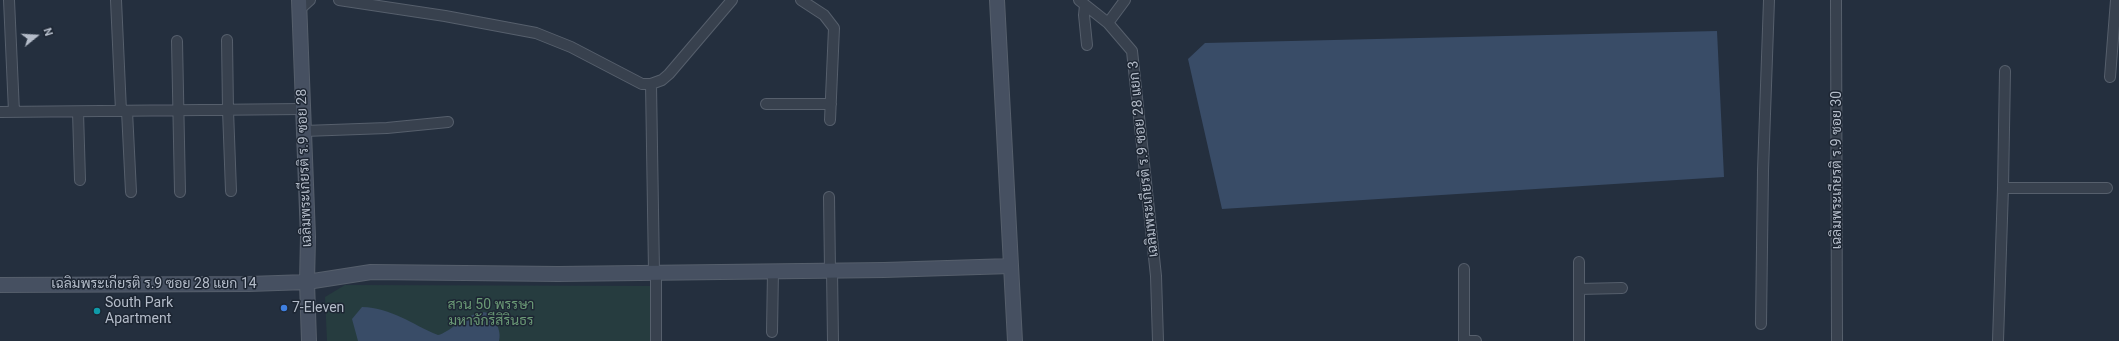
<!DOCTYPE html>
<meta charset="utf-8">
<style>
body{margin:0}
#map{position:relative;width:2119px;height:341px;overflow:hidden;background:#242f3e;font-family:Roboto,sans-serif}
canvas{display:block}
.north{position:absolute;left:16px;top:16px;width:40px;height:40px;-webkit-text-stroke:3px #1d2633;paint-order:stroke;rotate:72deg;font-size:11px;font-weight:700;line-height:16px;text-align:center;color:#b4bcc9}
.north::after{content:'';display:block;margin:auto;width:14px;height:18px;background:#b4bcc9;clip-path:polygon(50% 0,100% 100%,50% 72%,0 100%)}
</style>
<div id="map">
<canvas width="2119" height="341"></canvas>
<div class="north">N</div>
</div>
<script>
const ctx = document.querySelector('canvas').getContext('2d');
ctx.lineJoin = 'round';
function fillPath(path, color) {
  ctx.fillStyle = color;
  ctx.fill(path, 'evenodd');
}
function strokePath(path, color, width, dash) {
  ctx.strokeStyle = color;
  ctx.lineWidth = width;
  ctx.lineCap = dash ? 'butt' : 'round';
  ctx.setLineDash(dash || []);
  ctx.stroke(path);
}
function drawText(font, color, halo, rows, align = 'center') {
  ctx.font = font + ' Roboto,Sarabun,sans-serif';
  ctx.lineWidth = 3;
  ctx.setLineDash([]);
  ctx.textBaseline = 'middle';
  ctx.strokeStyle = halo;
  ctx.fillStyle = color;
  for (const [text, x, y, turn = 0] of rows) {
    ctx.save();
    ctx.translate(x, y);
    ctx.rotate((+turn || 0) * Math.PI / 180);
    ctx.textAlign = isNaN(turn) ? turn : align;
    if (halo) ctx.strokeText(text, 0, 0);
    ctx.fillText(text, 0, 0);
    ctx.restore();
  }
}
fillPath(new Path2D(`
 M345 285 656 286 655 341H327L325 297Z`), '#263c3f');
fillPath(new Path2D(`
 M1717 31 1724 177 1222 209 1188 59 1205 43Z
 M362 307C392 308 411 324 438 335 453 332 482 297 495 320 498 327 501 333 499 341H358L352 319Z`), '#394c67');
const street = new Path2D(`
 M9 0 14 112
 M116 0 121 111
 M339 0 445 16 536 33 571 47 642 84H651L662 80 669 74 732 0
 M801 0 824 15 834 28 830 120
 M1079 0 1108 23 1132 51 1156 276 1158 341
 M1836 0 1837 341
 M1085 5 1084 15 1087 45
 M300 9 310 0
 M1108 23 1125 0
 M227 40 228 110 231 191
 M177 41 180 192
 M2110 77 2116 0
 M651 84 654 272
 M766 104H831
 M127 111 131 192
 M0 112 302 109
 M78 112 80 180
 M304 131 387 128 448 122
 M2003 188 2005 71
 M829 197 830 270
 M832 270 833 341
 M1579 289 1622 288
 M1761 324 1763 171 1769 0
 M772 332 773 271
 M656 341V272
 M1464 341V269
 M1464 341H1476
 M1579 341V262
 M1998 341 2003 188H2107`);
const secondary = new Path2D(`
 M299 0 308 237 307 282 309 341
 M997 0 1015 341
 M0 285 249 284 307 282 371 272 558 274 884 270 1011 266`);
strokePath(street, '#565f6c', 12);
strokePath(secondary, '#565f6c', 16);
strokePath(street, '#38414e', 10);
strokePath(secondary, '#465061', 14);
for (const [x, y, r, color] of [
 [284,308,4,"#3f7fe0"],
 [97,311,4,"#0f9aa8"]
]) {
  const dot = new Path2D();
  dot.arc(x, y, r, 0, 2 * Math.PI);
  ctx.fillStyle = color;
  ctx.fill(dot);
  strokePath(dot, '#1d2633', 1.5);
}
drawText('14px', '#b4bcc9', '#1d2633', [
 ["เฉลิมพระเกียรติ ร.9 ซอย 28 แยก 3",1144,159,-96],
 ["เฉลิมพระเกียรติ ร.9 ซอย 28",305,168,-92],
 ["เฉลิมพระเกียรติ ร.9 ซอย 30",1837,170,-90],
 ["เฉลิมพระเกียรติ ร.9 ซอย 28 แยก 14",154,284]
]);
drawText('14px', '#b4bcc9', '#1d2633', [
 ["South Park",105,303],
 ["Apartment",105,319],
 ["7-Eleven",292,308]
], 'left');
drawText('14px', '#6b9a76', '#1d2633', [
 ["สวน 50 พรรษา",491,305],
 ["มหาจักรีสิรินธร",491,321]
]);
</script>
